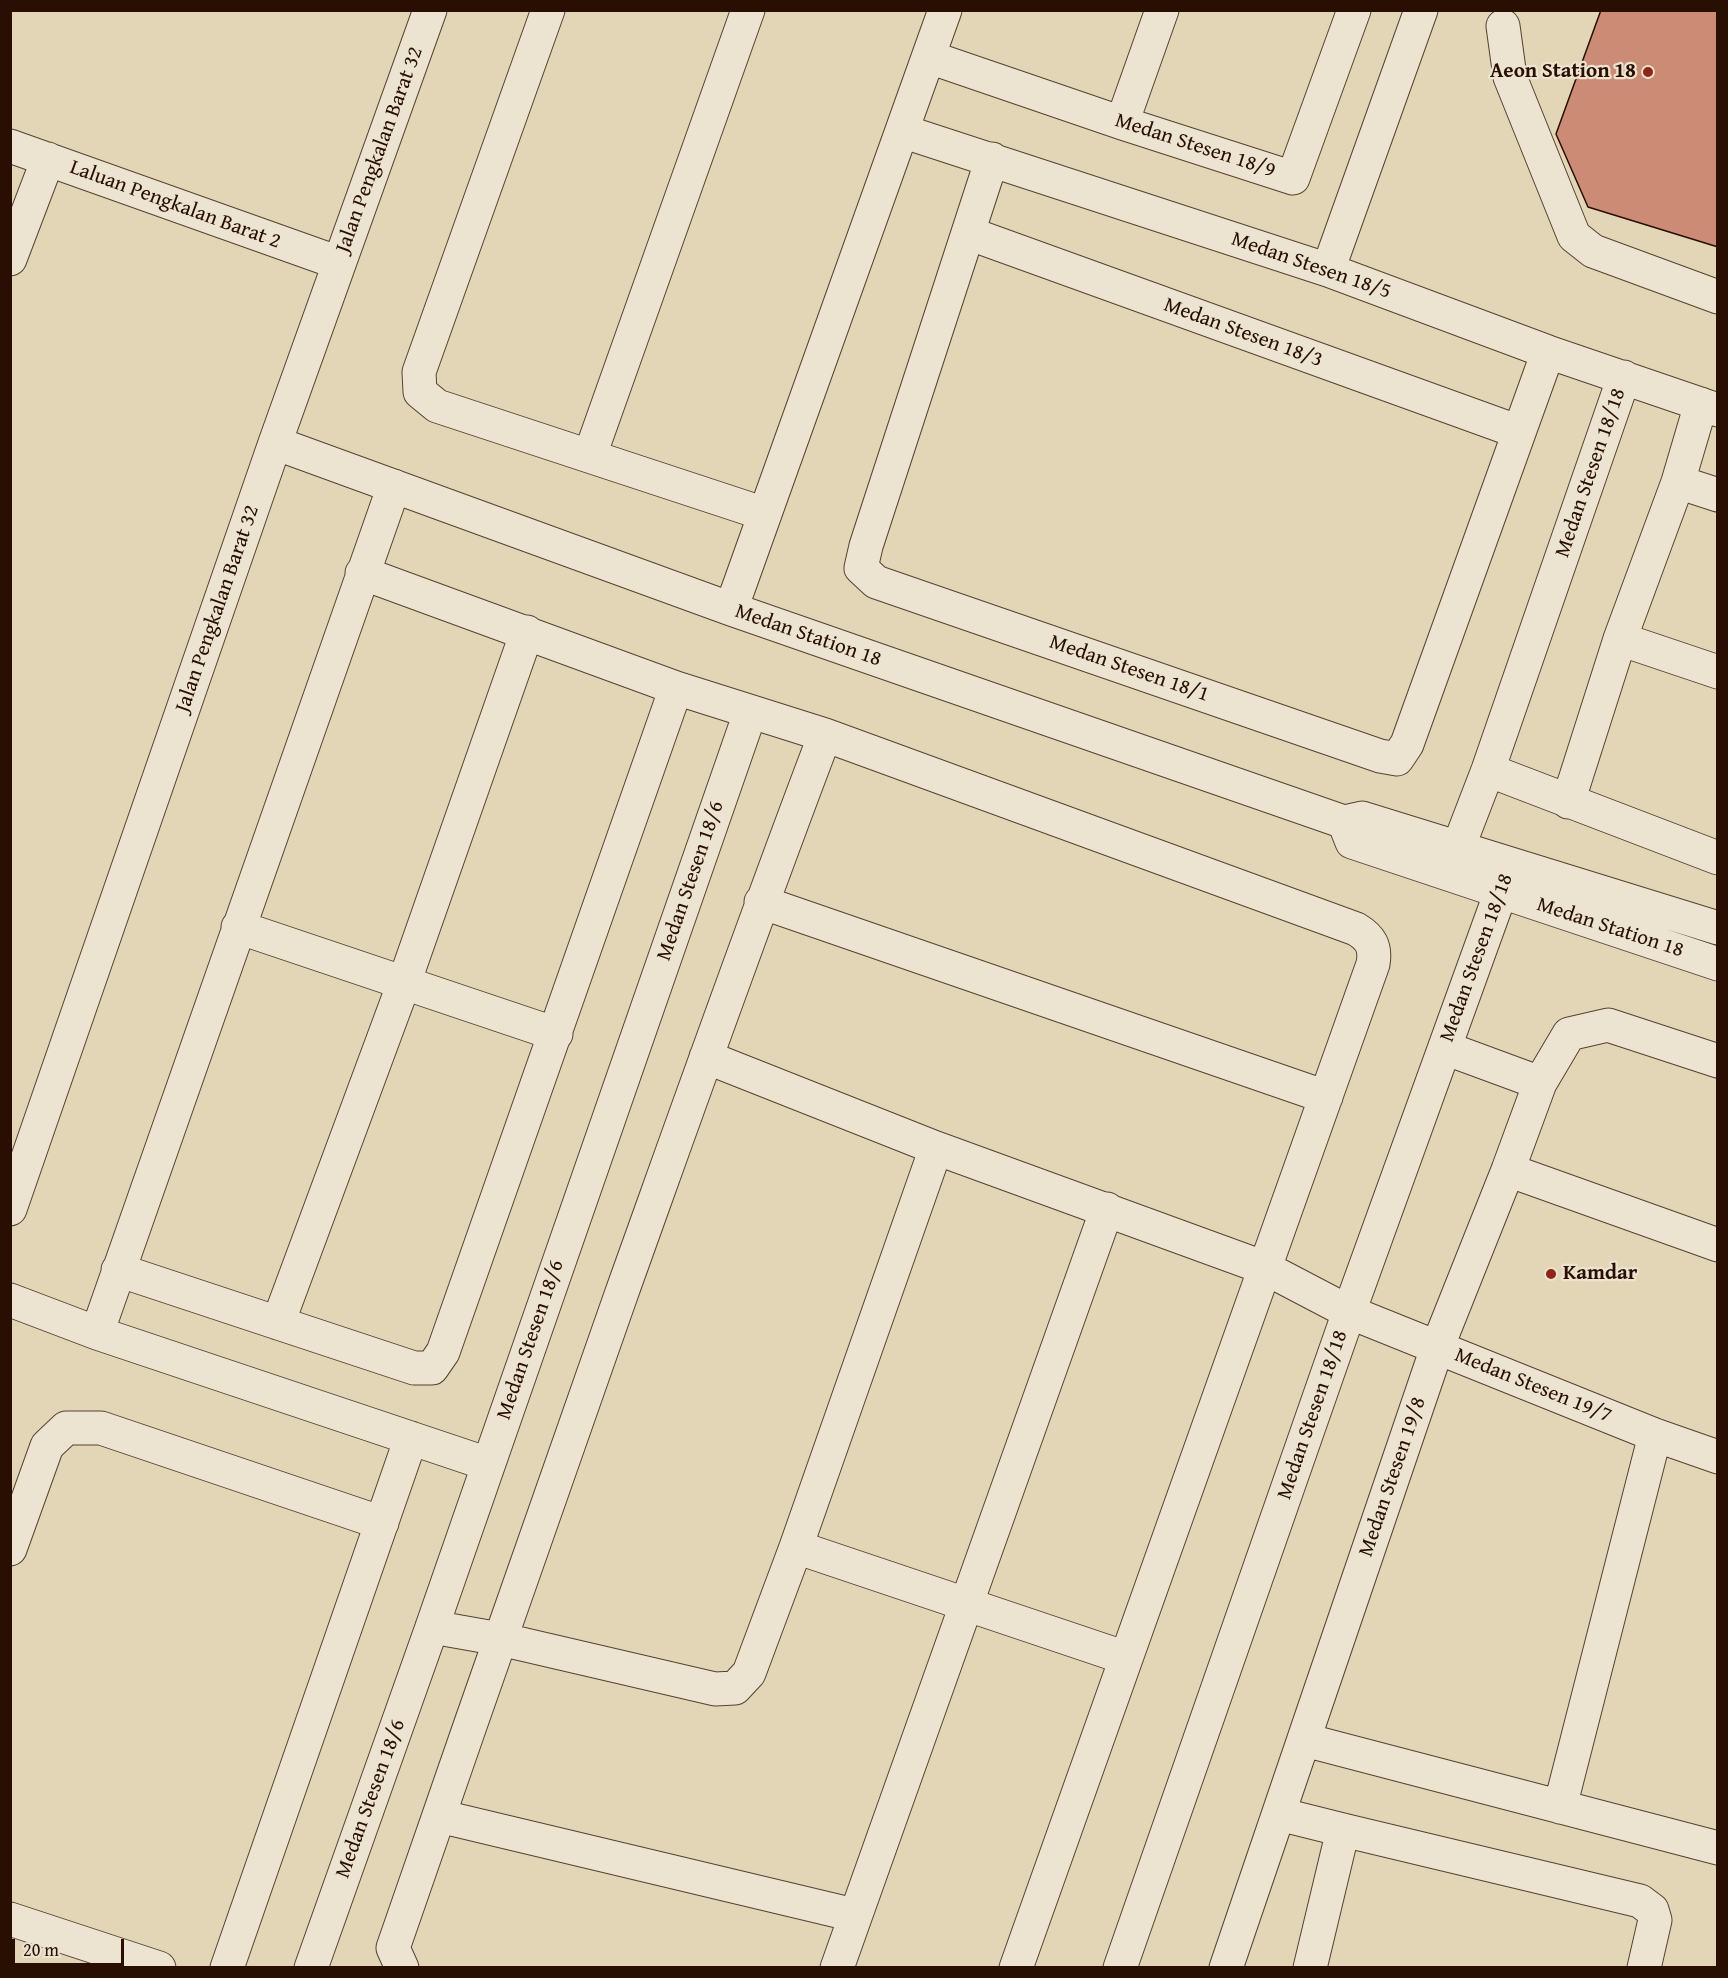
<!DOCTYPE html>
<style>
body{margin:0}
#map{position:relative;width:1728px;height:1978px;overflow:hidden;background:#e2d6b6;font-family:"Gentium Book Plus",serif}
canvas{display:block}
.frame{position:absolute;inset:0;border:12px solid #290f02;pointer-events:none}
.scale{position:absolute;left:12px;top:1939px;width:112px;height:27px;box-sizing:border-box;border:3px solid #290f02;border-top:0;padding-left:8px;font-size:18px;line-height:21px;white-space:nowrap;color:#290f02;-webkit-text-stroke:4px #ece4d0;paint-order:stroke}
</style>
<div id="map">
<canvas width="1728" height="1978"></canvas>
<div class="frame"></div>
<div class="scale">20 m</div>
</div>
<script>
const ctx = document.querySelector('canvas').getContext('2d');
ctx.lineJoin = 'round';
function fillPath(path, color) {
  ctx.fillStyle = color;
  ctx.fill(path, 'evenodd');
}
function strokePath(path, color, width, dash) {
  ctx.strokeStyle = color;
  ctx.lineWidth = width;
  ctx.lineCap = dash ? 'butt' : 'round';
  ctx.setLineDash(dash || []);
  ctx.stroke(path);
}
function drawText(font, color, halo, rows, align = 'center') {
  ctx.font = font + ' "Gentium Book Plus",serif';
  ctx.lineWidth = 4.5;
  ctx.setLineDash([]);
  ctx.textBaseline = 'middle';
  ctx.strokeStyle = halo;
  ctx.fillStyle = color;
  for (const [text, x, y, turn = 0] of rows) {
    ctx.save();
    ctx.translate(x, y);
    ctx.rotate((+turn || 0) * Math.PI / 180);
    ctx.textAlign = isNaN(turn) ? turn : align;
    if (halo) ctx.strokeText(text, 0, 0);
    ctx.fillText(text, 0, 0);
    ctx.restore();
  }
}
const building = new Path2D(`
 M1601 10H1718V247L1588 207 1556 134Z`);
fillPath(building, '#cb8b74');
strokePath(building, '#290f02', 1.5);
const minor = new Path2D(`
 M548 10 419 372 420 392 437 406 765 514
 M1503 26 1510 77 1574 236 1593 251 1718 297
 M929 57 1122 123 1293 178 1354 10
 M1122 123 1162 10
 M902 131 1328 270 1548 352 1718 410
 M10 146 339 263
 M992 159 866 546 861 568 876 582 1380 756 1397 759 1407 744 1548 352
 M968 233 1519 432
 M10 259 48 159
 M1328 270 1421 10
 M275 443 731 609 1344 822 1362 818 1718 928
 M590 455 748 10
 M1678 482 1718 495
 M362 573 676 688 825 735 1356 929C1371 938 1376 947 1373 964L1016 1968
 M731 609 945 10
 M1620 639 1718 672
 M1488 770 1718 858
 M1568 802 1620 639 1678 482 1701 404
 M1344 822 1352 842 1718 964
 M1448 874 1488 770 1624 377
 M761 902 1326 1097
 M238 927 556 1034
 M1445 1048 1540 1083
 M706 1057 936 1148 1265 1268 1349 1312 1655 1435 1718 1457
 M1508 1170 1718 1245
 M10 1209 275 443 430 10
 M118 1270 414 1368H432L443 1352 676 688
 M10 1300 97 1333 488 1464
 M278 1323 404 983 527 632
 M97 1333 394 486
 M796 1547 1126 1658
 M10 1549 47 1446 66 1428H101L382 1523
 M432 1627 500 1639 715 1689 735 1688 749 1673 796 1547 936 1148
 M1305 1740 1718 1848
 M1560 1807 1655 1435
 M1279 1814 1343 1830
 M439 1816 854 1915
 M10 1919 159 1968
 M227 1968 411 1438
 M311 1968 432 1627 750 713
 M402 1968 393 1948C468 1730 545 1512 621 1295 688 1108 754 921 825 735
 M837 1968 1107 1209
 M1120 1968 1349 1312 1511 864
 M1226 1968 1437 1348 1508 1170 1540 1083 1569 1034 1608 1025 1718 1061
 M1310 1968 1343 1830 1640 1901 1652 1910 1655 1920 1644 1968`);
strokePath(minor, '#57412f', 35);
strokePath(minor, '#ece4d0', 33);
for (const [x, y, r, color] of [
 [1648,72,6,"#8f2418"],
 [1551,1274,6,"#8f2418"]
]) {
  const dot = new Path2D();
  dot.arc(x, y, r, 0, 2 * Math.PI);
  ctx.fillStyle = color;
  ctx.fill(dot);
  strokePath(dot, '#ece4d0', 2);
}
drawText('bold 21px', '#290f02', '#ece4d0', [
 ["Aeon Station 18",1636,72],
 ["Kamdar",1563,1274,"left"]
], 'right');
drawText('21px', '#290f02', '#ece4d0', [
 ["Medan Stesen 18/9",1195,146,18],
 ["Jalan Pengkalan Barat 32",380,150,-70],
 ["Laluan Pengkalan Barat 2",175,205,20],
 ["Medan Stesen 18/5",1311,266,19],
 ["Medan Stesen 18/3",1243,333,20],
 ["Medan Stesen 18/18",1591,473,-71],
 ["Jalan Pengkalan Barat 32",218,609,-71],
 ["Medan Station 18",808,636,19],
 ["Medan Stesen 18/1",1129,669,19],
 ["Medan Stesen 18/6",691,881,-71],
 ["Medan Station 18",1610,928,18],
 ["Medan Stesen 18/18",1477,958,-70],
 ["Medan Stesen 18/6",531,1340,-71],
 ["Medan Stesen 19/7",1533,1386,22],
 ["Medan Stesen 18/18",1313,1415,-71],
 ["Medan Stesen 19/8",1393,1477,-71],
 ["Medan Stesen 18/6",371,1799,-70]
]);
</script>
